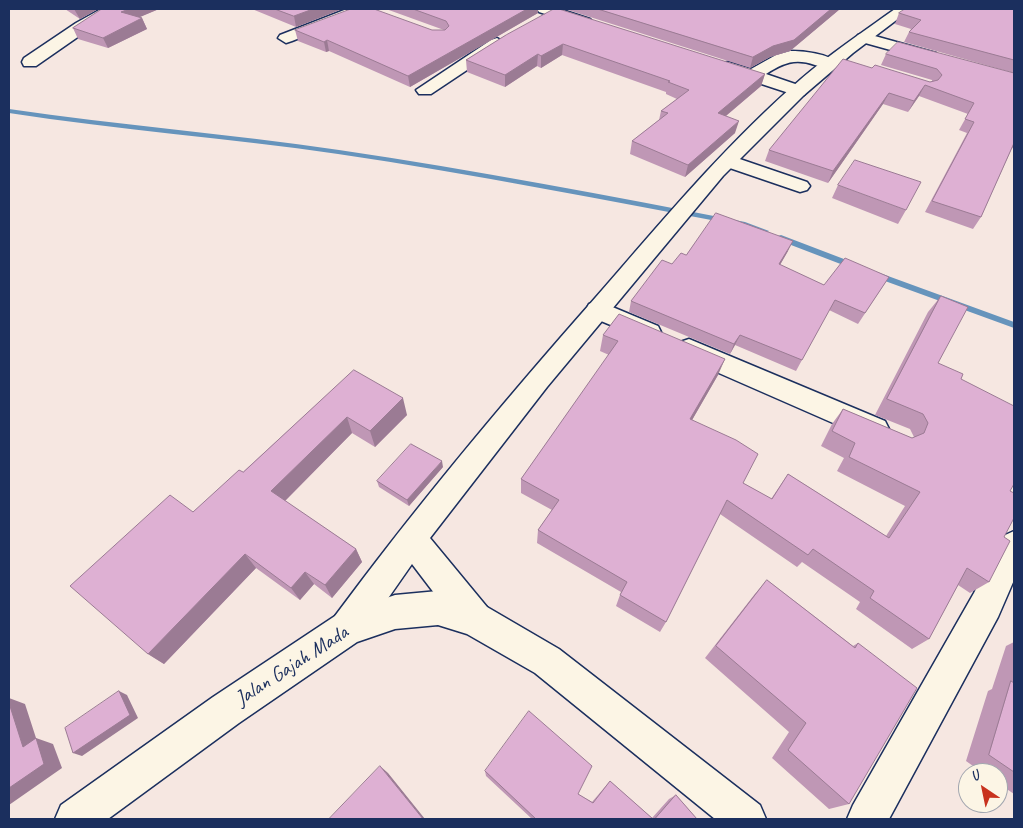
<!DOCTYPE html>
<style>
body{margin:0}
#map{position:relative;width:1023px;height:828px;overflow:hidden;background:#f6e7e1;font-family:Caveat,sans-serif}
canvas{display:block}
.frame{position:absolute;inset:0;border:10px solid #1b2f5e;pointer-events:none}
.north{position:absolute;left:958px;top:763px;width:50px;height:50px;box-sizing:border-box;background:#fcf5e5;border:1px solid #a2a6af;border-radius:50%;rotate:326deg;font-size:14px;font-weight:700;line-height:20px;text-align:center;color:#1b2f5e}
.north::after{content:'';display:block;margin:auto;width:18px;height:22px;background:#c8321e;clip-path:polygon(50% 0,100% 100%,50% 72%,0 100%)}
</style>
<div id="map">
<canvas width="1023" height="828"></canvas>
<div class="frame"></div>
<div class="north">U</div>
</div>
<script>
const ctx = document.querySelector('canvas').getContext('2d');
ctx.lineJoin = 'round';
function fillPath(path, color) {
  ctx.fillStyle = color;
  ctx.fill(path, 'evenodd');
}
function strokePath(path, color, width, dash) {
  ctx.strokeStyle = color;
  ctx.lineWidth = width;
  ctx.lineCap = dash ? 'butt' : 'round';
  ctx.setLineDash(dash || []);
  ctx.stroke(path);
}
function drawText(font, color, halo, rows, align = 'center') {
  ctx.font = font + ' Caveat,sans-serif';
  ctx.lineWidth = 4;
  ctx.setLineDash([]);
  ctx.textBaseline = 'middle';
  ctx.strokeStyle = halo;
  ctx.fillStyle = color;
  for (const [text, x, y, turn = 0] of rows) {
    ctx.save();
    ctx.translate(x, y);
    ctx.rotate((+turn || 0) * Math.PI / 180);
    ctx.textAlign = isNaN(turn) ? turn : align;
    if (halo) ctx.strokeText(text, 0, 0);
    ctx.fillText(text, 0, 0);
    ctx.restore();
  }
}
fillPath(new Path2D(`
 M9 109C119 125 229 134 339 150 475 170 610 196 745 222L769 231 765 234 743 226C609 201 474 174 338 154 229 138 118 130 9 113Z
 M781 235 857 264 858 266 854 269 851 268 778 240V236Z
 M877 272 1014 322V328L874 277 873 275Z`), '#6694bc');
const minor = new Path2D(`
 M101 9H118L36 66H24L22 62 24 58 76 23Z
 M347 9H367L365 12 292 41 286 43 278 38 280 35Z
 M537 9H559L590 19 593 22 585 27 539 12Z
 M864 33 936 53 938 56 930 61 858 41 856 38 858 35Z
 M497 38 505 43 503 46 431 94H419L416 90 491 40Z
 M790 51C802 51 830 53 837 64L835 68C828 69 822 67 815 65 795 58 783 63 766 74L804 87 807 91 804 95 798 96 722 71 720 67 722 63 728 62 751 69 776 55Z
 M728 155 807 182 810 186 807 190 800 192 721 165 718 161 721 157Z
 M598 301 658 326 661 332 658 338 649 341 589 316 586 310 589 304Z
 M689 339 885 421 889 429 885 437 875 441 865 437 680 356 676 349 680 342Z
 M1014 531V580L998 617 889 819H847L853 805 974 593 1003 536Z`);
const tertiary = new Path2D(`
 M895 9H911L853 53 804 95 723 176 547 387 430 538 487 607 492 619 487 631 475 636 463 631 412 564 359 640 347 645 335 640 330 628 335 616C417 505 505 400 596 297 659 225 720 151 792 87 824 58 860 34 895 9Z`);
const trunk = new Path2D(`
 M438 591 487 607 559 649 760 805 766 819H715L535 673 467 634 438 625 395 629 357 642 239 723 108 819H55L61 805 213 697 335 616 395 595Z`);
strokePath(minor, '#1b2f5e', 3);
strokePath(tertiary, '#1b2f5e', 3);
strokePath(trunk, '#1b2f5e', 3);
fillPath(minor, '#fcf5e5');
fillPath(tertiary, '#fcf5e5');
fillPath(trunk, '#fcf5e5');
fillPath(new Path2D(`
 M65 9H98L80 19Z
 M102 9H159L139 17 142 18 147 29 108 48 78 39 73 28Z
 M252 9H342L296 27Z
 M386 9H538V13L410 87 329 51 326 52 298 41 295 30H444Z
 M567 9H840L790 51 770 57 750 68 568 10Z
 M1014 9V73L904 42 909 32 911 29 895 24 899 13Z
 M506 35 765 74 761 86 726 116 735 133 685 177 630 154 632 141 659 120 661 111 677 99 666 94V92L562 55 541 68 537 66 505 87 467 72 466 60Z
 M886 54 1014 73V149L1012 148 981 217 973 229 925 212 967 133 959 130 968 114 919 96 908 112 883 104 828 183 765 161 769 150 872 68 930 82 932 81V80L881 65Z
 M838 185 906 210 898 224 832 198Z
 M788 251 780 265 824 285 889 277 858 324 829 310 796 371 735 345 730 354 629 312 631 301 672 264 686 255Z
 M941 296 938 363 961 379 1010 491 1004 537 989 582 970 593 958 585 929 639 912 649 856 609 860 602 802 562 797 567 720 514 666 622 660 632 616 606 621 592 537 543 538 530 552 510 521 493V479L609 355 600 351 603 335 718 375 692 420 743 483 771 499 788 474 886 536 905 506 837 471 844 458 821 446 832 424 843 409 912 438 914 437 910 429 875 415 928 312Z
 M354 370 407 415 375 447 352 433 285 501 356 549 362 562 332 598 314 584 300 600 256 568 164 664 148 654 193 512 243 472Z
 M443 467 409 506 379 487 377 481Z
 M767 580 853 646 858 643 849 804 829 809 772 758 789 732 705 658 754 595Z
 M1014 642V794L998 783V773H983L966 761 988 691 992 689 1006 646Z
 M485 771 578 794 592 802 610 781 652 818 669 799 676 795 697 819H532L486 776Z`), '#bf97b5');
fillPath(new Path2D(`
 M74 9H98L80 19Z
 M129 9H159L126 23 121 12Z
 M313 9H342L296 27 294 16Z
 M527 9H538V13L410 87 408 76Z
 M831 9H840L790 51 770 57 750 68 753 57Z
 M142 18 147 29 108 48 103 38Z
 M327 40 329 51 326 52 324 42Z
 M563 44 562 55 541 68V56Z
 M538 54 537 66 505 87V75Z
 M765 74 761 86 715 125 718 113Z
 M925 85 919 96 908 112 914 101Z
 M889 93 883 104 828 183 833 171Z
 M739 121 735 133 685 177 688 165Z
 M793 241 788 251 774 275 779 264Z
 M740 335 735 345 730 354 734 344Z
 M725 359 718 375 684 434 690 419Z
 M403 398 407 415 375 447 370 431Z
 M347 417 352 433 280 506 271 491Z
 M442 461 443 467 409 506 407 500Z
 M356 549 362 562 332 598 325 585Z
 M245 554 256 568 164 664 148 654Z
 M305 572 314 584 300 600 291 588Z
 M119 691 127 695 138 718 82 756 73 753Z
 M9 698 25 704 36 738 53 744 62 768 9 805Z
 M380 766 388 773 425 819H423Z`), '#9b7b94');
const building = new Path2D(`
 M102 9H129L121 12 142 18 103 38 73 28Z
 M275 9H313L294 16Z
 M351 9H374L432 30H445L449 26 446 21 413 9H527L408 76 327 40 324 42 295 30Z
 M554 9H559L765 74 718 113 739 121 688 165 632 141 668 113 661 111 689 90 668 82 670 81 563 44 541 56 538 54 505 75 466 60 506 35Z
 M598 9H831L794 40 773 46 753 57Z
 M905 9H1014V60L909 32 921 20 899 13Z
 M898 42 1014 73V143L981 217 932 201 974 122 965 119 974 103 925 85 914 101 889 93 833 171 769 150 843 59 872 68 875 65 930 82 938 80 942 75 937 69 886 54Z
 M855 160 921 182 906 210 838 185Z
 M716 213 793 241 779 264 824 285 845 258 889 277 865 313 835 300 802 360 740 335 734 344 631 301 662 260 672 264 681 253 686 255Z
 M941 296 968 307 938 363 963 374 961 379 1014 406V484L1010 491 1014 493V518L1004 537 1010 541 989 582 967 568 929 639 870 598 874 591 813 549 808 555 727 500 666 622 620 595 627 582 538 530 559 500 521 479 618 341 603 335 619 314 725 359 690 419 736 440 758 454 743 483 772 499 788 474 889 538 920 492 849 457 855 443 832 431 843 409 912 438 924 433 928 423 923 414 887 399Z
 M354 370 403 398 370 431 347 417 271 491 356 549 325 585 305 572 291 588 245 554 148 654 70 586 170 495 193 512 239 470 243 472Z
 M411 444 442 461 407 500 377 481Z
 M767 580 855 648 858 643 917 688 849 804 788 750 806 723 716 646Z
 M1011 681 1014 683V772L989 755Z
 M119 691 130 715 73 753 65 728Z
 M9 703 23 747 36 738 44 764 9 788Z
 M529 711 592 766 578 794 593 803 610 781 653 819H536L485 771Z
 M380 766 423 819H329Z
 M676 795 697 819H655Z`);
fillPath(building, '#deb0d3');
strokePath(building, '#9b7b94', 1);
drawText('21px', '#1b2f5e', '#fcf5e5', [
 ["Jalan Gajah Mada",292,666,-33]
]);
</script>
